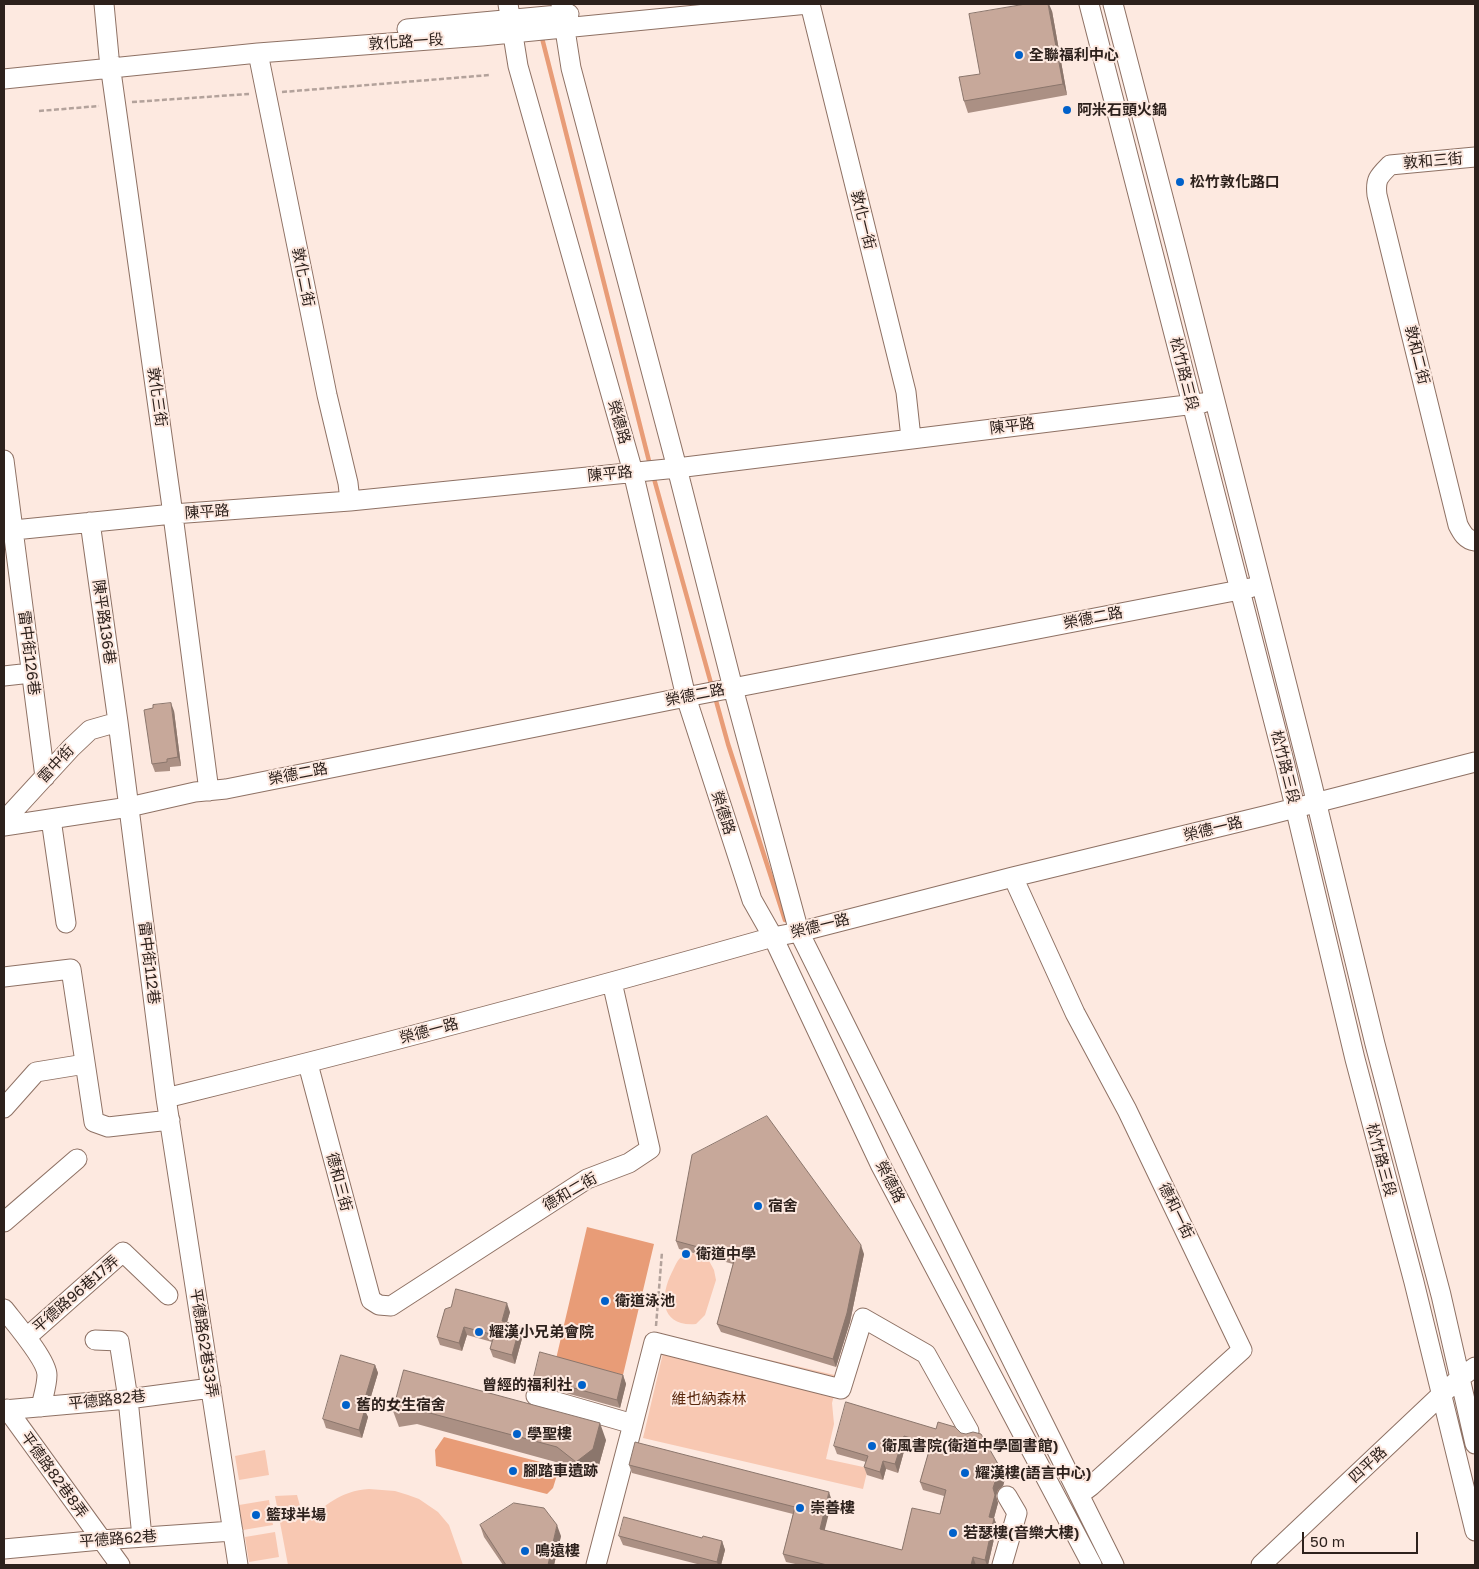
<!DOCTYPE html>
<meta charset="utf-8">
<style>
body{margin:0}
#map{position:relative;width:1479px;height:1569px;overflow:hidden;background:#fde9e0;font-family:"Golos Text",sans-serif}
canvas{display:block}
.frame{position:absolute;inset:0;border:5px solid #2d211c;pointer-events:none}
.scale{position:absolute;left:1302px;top:1532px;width:116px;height:22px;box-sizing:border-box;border:2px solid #2d211c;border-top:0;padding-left:6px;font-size:15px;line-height:18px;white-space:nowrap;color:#2d211c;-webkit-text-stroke:4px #fde9e0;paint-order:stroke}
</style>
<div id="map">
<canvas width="1479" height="1569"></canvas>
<div class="frame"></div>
<div class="scale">50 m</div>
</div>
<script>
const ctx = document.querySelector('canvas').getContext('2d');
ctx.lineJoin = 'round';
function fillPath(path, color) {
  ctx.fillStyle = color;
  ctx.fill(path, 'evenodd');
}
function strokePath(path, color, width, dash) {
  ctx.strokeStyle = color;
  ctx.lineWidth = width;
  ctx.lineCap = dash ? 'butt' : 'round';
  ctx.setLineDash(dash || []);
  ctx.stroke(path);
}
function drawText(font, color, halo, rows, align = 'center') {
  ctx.font = font + ' "Golos Text","Noto Sans TC",sans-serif';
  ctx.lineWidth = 4;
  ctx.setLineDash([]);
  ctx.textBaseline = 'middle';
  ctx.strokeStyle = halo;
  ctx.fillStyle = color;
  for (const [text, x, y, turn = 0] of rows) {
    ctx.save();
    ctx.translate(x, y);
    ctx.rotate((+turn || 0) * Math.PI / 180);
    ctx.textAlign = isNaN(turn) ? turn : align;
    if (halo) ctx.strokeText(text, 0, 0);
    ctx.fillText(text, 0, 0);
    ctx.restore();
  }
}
fillPath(new Path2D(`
 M695 1253 707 1257 714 1270 716 1280 705 1315 696 1324C661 1327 659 1298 672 1272 675 1267 677 1259 683 1256 686 1254 691 1254 695 1253Z
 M667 1336 839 1376 832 1403 834 1424 826 1459 868 1468 863 1489 643 1438Z
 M265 1450 269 1475 239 1480 235 1456Z
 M369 1489 395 1491 408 1495 419 1499 438 1512 449 1525 463 1565H288L275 1496 297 1495 305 1524C325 1505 340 1491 369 1489Z
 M269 1500 273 1525 243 1530 239 1505Z
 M275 1532 279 1557 249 1562 245 1537Z`), '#f8c8b2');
fillPath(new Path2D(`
 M587 1227 654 1244 623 1375 556 1359Z
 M444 1437 548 1464 557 1475 553 1488 547 1494 436 1466 435 1450Z`), '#e89c77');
strokePath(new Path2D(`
 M541 34 650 465
 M653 475 712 687
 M715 697 728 744 785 920`), '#e89c77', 4.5);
const minor = new Path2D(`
 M104 4 109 57 171 500 209 791
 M508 4 518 66 633 472 686 697 752 900 773 937 880 1164 1092 1565
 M561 4 571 68 677 468 733 688 799 932 1114 1565
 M810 4 906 392 911 438
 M1089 4 1285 765 1355 1059 1414 1282 1475 1531
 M1113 4 1177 251 1311 780 1375 1044 1441 1295 1475 1444
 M407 29 569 14
 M258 53 327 395 348 483 350 501
 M4 79 258 53 482 36 808 4
 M1475 157 1390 165C1379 176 1375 179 1377 195L1458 525C1462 533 1466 540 1475 541
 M4 460 45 777
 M90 522 118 722 166 1098 238 1565
 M4 531 173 514 350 501 677 468 1203 403
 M4 676 31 673
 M51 819 66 923
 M4 821 71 748 90 730 118 722
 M4 826 129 807 195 792 226 789 686 697 1250 588
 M1013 877 1075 1013 1127 1110 1242 1350 1091 1486 1079 1495
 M4 977 71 969 94 1122 108 1127 170 1120
 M308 1064 371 1300 379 1305 391 1306 587 1179 629 1163 650 1149 612 982
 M166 1098C370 1048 572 994 773 937L799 932 1013 877 1268 815 1475 762
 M4 1108 36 1072 85 1064
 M4 1222 77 1159
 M4 1309C14 1322 47 1360 47 1375 47 1385 43 1397 41 1407
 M27 1337 123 1252 168 1295
 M95 1340 119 1341 128 1399 142 1537
 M536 1396 633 1424 596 1565
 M7 1409 120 1565
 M4 1410 128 1399 211 1388
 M633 1424 654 1342 841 1389 863 1318 926 1354 969 1431
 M4 1549 101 1540 233 1531
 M1002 1565 1017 1513 1007 1496
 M1261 1565 1441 1395 1461 1377 1475 1367`);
strokePath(minor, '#8e7164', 21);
strokePath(new Path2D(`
 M282 92 490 75
 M132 102 249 94
 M39 111 99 106
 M656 1326 662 1252`), '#b3a29b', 2.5, [5, 2.5]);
strokePath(minor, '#fff', 19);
fillPath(new Path2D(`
 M1052 11 1067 95 968 113 964 101 980 74Z
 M174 711 181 766 170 767V771L155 772 152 764Z
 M676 1241 864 1254 850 1322 836 1367 721 1332 717 1324 733 1264 679 1249Z
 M445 1309 510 1312 507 1322 520 1326 523 1335 515 1364 493 1357 490 1349 492 1342 467 1335 462 1351 440 1345 437 1337Z
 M375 1365 378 1373 366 1413 368 1417 362 1438 326 1428 323 1419Z
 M404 1370 606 1440 599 1465 582 1478 563 1464 417 1424 399 1427 393 1411Z
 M623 1375 626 1384 620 1408 537 1385 534 1377Z
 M936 1429 961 1433 1002 1471 1005 1479 1003 1486 998 1490 996 1496 998 1503 994 1518 997 1526 988 1565H800L786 1562 783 1554 793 1514 632 1473 629 1465 832 1501 824 1530 902 1550 940 1514 944 1496 923 1490 920 1482 929 1451 906 1444 898 1473 886 1469 883 1480 867 1475 864 1467 866 1462 837 1454 834 1446Z
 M480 1525 561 1536 554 1565H503L484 1537Z
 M619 1536 702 1538 722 1541 725 1550 721 1565H701L623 1545Z`), '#ab9084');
fillPath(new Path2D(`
 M1048 4H1049L1052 11 1067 95 1063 84Z
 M171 703 174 711 181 766 178 757Z
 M861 1245 864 1254 850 1322 836 1367 833 1359Z
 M507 1303 510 1312 505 1329 502 1321Z
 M520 1326 523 1335 515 1364 512 1355Z
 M464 1327 467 1335 462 1351 459 1343Z
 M375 1365 378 1373 366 1413 368 1417 362 1438 359 1430 362 1408Z
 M623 1375 626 1384 620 1408 617 1400Z
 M600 1423 606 1440 599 1465 582 1478 576 1462Z
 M904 1436 906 1444 898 1473 895 1464Z
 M883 1461 886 1469 883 1480 880 1472Z
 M1002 1471 1005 1479 1003 1486 998 1490 996 1496 998 1503 992 1525 989 1517 993 1488 995 1482Z
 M829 1492 832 1501 823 1537 820 1529Z
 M994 1518 997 1526 988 1565H987L985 1560Z
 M557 1525 561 1536 554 1565H548Z
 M722 1541 725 1550 721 1565H718L717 1562Z
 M973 1557 976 1565H971Z`), '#8b766c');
const building = new Path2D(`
 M1026 4H1048L1063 84 964 101 959 77 980 74 969 14Z
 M171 703 178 757 167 759V762L152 764 144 710 153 708V705Z
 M767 1116 861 1245 847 1313 833 1359 717 1324 735 1257 676 1241 692 1155Z
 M456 1289 507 1303 502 1321 520 1326 512 1355 490 1349 494 1335 464 1327 459 1343 437 1337 445 1309 451 1307Z
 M540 1352 623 1375 617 1400 534 1377Z
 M341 1355 375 1365 362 1408 365 1409 359 1430 323 1419Z
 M404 1370 600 1423 593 1449 576 1462 557 1447 411 1408 393 1411Z
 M846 1402 936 1429 938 1422 955 1427 961 1433 966 1434 973 1432 981 1434 1002 1471 1000 1478 995 1482 993 1488 995 1495 989 1517 994 1518 985 1560 973 1557 971 1565H827L783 1554 795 1507 629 1465 635 1442 829 1492 820 1529 902 1550 912 1508 940 1514 946 1490 920 1482 931 1444 904 1436 895 1464 883 1461 880 1472 864 1467 868 1456 834 1446Z
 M514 1503 544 1508 557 1525 548 1565H506L480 1525Z
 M624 1517 702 1538 703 1536 722 1541 717 1562 619 1536Z`);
fillPath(building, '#c7a89a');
strokePath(building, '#8b766c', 1);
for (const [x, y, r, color] of [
 [1019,55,5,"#0061ca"],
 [1067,110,5,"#0061ca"],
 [1180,182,5,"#0061ca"],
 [758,1206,5,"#0061ca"],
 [686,1254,5,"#0061ca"],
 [605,1301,5,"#0061ca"],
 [479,1332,5,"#0061ca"],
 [582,1385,5,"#0061ca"],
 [346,1405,5,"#0061ca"],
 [517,1434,5,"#0061ca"],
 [872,1446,5,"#0061ca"],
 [513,1471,5,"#0061ca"],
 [965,1473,5,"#0061ca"],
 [800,1508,5,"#0061ca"],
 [256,1515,5,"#0061ca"],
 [953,1533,5,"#0061ca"],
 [525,1551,5,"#0061ca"]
]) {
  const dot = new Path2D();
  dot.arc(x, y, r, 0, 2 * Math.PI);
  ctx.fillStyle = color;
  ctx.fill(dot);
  strokePath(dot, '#fde9e0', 2);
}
drawText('15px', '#2d211c', '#fde9e0', [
 ["敦化路一段",406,42,-4],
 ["敦和三街",1433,161,-5],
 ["敦化一街",863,220,76],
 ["敦化二街",303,277,79],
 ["敦和二街",1417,355,76],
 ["松竹路三段",1184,374,76],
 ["敦化三街",157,397,82],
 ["榮德路",619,422,74],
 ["陳平路",1012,426,-7],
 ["陳平路",610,474,-6],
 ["陳平路",207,512,-4],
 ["榮德二路",1093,618,-11],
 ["陳平路136巷",104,622,82],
 ["雷中街126巷",29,653,83],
 ["榮德二路",695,695,-11],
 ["雷中街",56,764,-47],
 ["松竹路三段",1285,767,76],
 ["榮德二路",298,774,-11],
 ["榮德路",723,813,72],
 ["榮德一路",1213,829,-14],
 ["榮德一路",820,926,-14],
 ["雷中街112巷",149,963,83],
 ["榮德一路",429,1031,-15],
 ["松竹路三段",1381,1160,75],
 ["德和三街",339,1182,75],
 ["榮德路",890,1182,63],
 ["德和二街",570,1192,-30],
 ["德和一街",1176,1211,64],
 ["平德路96巷17弄",76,1294,-41],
 ["平德路62巷33弄",204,1343,81],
 ["平德路82巷",107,1400,-6],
 ["四平路",1368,1465,-43],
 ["平德路82巷8弄",54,1475,54],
 ["平德路62巷",118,1539,-4]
]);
drawText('bold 15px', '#2d211c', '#fde9e0', [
 ["全聯福利中心",1029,55],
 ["阿米石頭火鍋",1077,110],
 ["松竹敦化路口",1190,182],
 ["宿舍",768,1206],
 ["衛道中學",696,1254],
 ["衛道泳池",615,1301],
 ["耀漢小兄弟會院",489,1332],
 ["曾經的福利社",572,1385,"right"],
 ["舊的女生宿舍",356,1405],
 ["學聖樓",527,1434],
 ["衛風書院(衛道中學圖書館)",882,1446],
 ["腳踏車遺跡",523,1471],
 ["耀漢樓(語言中心)",975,1473],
 ["崇善樓",810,1508],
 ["籃球半場",266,1515],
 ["若瑟樓(音樂大樓)",963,1533],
 ["鳴遠樓",535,1551]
], 'left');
drawText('15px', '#5a290e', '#fde9e0', [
 ["維也納森林",709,1399]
]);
</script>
